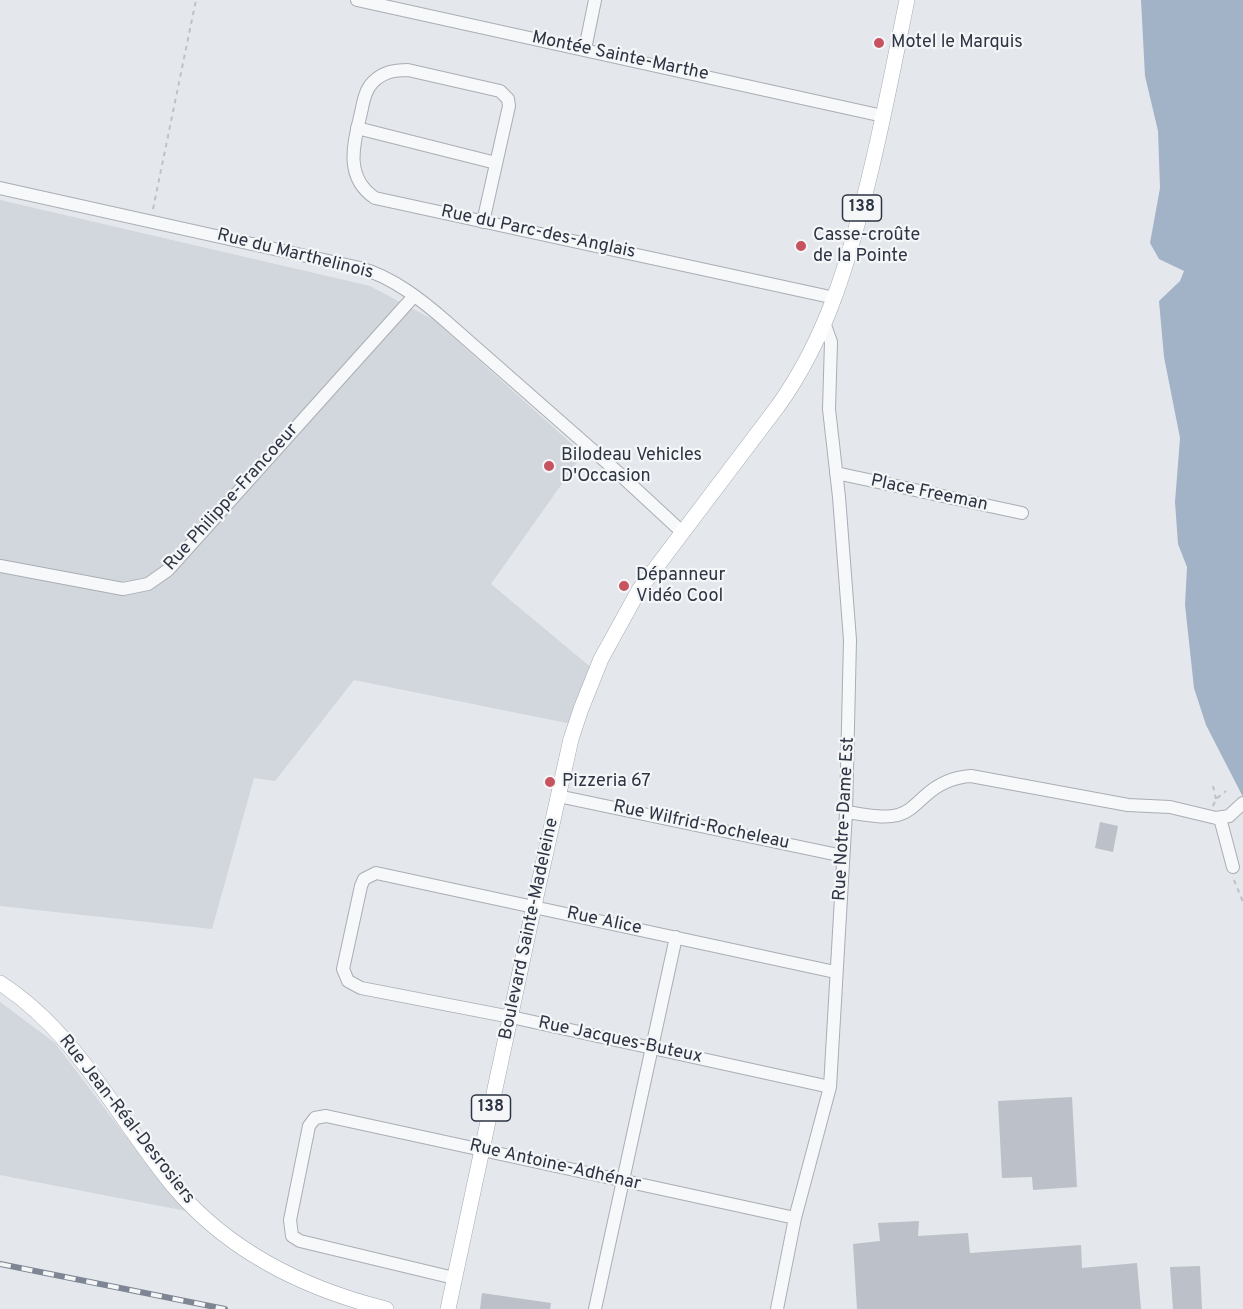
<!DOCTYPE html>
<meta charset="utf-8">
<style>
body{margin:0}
canvas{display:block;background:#e4e7eb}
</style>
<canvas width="1243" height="1309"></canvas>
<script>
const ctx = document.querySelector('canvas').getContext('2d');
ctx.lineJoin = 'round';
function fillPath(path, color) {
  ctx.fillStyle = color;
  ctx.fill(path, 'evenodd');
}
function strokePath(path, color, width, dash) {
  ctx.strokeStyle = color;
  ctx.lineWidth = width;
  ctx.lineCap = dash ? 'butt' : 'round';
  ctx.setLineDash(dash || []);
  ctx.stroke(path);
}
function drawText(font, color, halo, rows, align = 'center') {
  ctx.font = font + ' Overpass,sans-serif';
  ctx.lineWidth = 4.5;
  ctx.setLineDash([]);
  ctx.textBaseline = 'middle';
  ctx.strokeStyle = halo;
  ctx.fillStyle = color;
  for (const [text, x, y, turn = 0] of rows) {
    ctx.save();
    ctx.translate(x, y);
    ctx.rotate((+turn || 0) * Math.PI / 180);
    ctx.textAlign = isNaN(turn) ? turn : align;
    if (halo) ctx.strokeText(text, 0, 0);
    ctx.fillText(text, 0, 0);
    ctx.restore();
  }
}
fillPath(new Path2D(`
 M0 200 370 286 434 320 583 454 491 584 593 669 572 724 354 680 275 781 254 778 212 929 0 906Z
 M0 1002 55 1043 146 1163 186 1211 0 1175Z`), '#d2d6dd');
fillPath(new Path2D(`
 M1141 0H1243V797L1206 725 1194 688 1185 605 1187 567 1178 544 1175 502 1180 438 1164 357 1159 301 1180 281 1184 271 1159 259 1150 243 1160 188 1158 131 1145 76Z`), '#a2b3c8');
fillPath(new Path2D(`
 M1100 822 1118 826 1113 852 1095 848Z
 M1072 1097 1077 1187 1033 1190 1032 1177 1002 1178 998 1101Z
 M919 1221 918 1236 968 1233 970 1253 1081 1245 1082 1268 1137 1263 1141 1309H857L853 1244 880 1241 878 1223Z
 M1200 1266 1202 1309H1173L1170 1267Z
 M482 1293 551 1303 550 1309H480Z`), '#bcc0c8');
const minor = new Path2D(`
 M357 0 883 116
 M585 49 595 0
 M357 128 496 163
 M0 188 360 268C393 277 423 301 448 323L613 468 681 531
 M483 222 509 106 508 99 500 91 408 70C394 70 383 72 373 82 364 91 363 105 360 117 353 146 345 178 375 198L835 298
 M836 473 1022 513
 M0 566 123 589 148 584 168 570 414 296
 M558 796 843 856
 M846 812C862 814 882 819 898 815 909 812 916 804 925 796 938 784 953 777 971 776L1128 805 1170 807 1216 818 1229 816 1243 803
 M1220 818 1233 867
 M830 1087 511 1017 361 988 348 981 343 969 361 886 364 879 376 873 835 972
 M454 1278 300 1241 292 1236 290 1220 309 1126 315 1118 326 1116 795 1218
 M595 1309 676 937
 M777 1309 795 1218 830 1087 846 812 850 640 839 497 829 409 831 342 825 325`);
const major = new Path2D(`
 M0 983C79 1034 117 1119 176 1189 231 1253 306 1289 386 1309
 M448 1309 537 892 571 739 581 709 601 659 639 590 778 406C828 336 850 257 870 174 884 117 895 58 907 0`);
strokePath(minor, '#a9aeb5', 14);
strokePath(major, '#a4abb6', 16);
strokePath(new Path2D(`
 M153 209 196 0
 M1213 786 1216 799
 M1213 806 1216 799 1226 791
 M1234 880 1243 902`), '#bec1c6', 2, [4.5, 4.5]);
strokePath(minor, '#f7f8f9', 12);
strokePath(major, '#fff', 15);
const rail = new Path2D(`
 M0 1264 225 1309`);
strokePath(rail, '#7e8694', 6);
strokePath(rail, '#f4f6f8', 4, [11]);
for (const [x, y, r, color] of [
 [879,43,6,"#c75360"],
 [801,246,6,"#c75360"],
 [549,466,6,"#c75360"],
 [624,586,6,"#c75360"],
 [550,782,6,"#c75360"]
]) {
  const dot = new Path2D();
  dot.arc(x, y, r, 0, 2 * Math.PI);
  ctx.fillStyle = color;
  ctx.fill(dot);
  strokePath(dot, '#f4f6f8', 2);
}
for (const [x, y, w] of [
 [862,208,39],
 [491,1108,39]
]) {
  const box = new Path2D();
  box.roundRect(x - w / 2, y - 13, w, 26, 4.5);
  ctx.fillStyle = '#f4f6f8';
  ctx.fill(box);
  strokePath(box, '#2d3443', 1.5);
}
drawText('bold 16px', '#2d3443', null, [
 ["138",862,208],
 ["138",491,1108]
]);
drawText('18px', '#2d3443', '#f4f6f8', [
 ["Motel le Marquis",891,43],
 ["Casse-croûte",813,236],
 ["de la Pointe",813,257],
 ["Bilodeau Vehicles",561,456],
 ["D'Occasion",561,477],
 ["Dépanneur",636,576],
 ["Vidéo Cool",636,597],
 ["Pizzeria 67",562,782]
], 'left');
drawText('18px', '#2d3443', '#f4f6f8', [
 ["Montée Sainte-Marthe",620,57,12],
 ["Rue du Parc-des-Anglais",538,233,12],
 ["Rue du Marthelinois",295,255,14],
 ["Place Freeman",929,494,12],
 ["Rue Philippe-Francoeur",232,498,-48],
 ["Rue Notre-Dame Est",845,819,-87],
 ["Rue Wilfrid-Rocheleau",701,826,12],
 ["Rue Alice",604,922,12],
 ["Boulevard Sainte-Madeleine",530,929,-78],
 ["Rue Jacques-Buteux",620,1041,12],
 ["Rue Jean-Réal-Desrosiers",126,1120,52],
 ["Rue Antoine-Adhénar",555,1166,13]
]);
</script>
